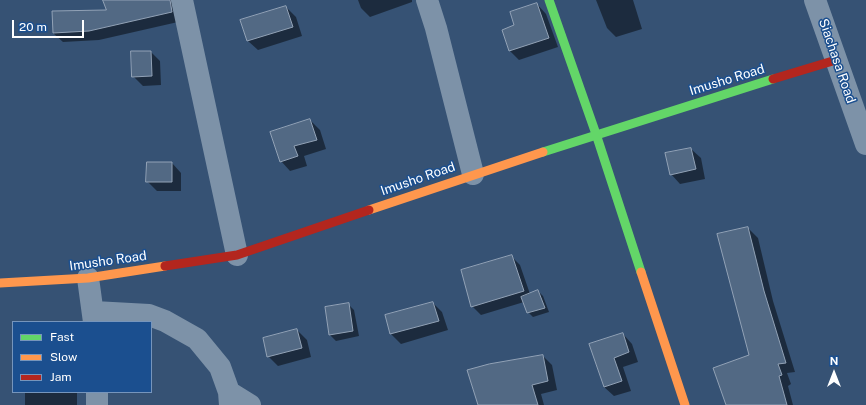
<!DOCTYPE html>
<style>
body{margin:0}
#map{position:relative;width:866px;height:405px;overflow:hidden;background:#365274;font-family:"Public Sans",sans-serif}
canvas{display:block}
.legend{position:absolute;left:12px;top:321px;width:140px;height:72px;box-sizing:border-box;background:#1b4f8f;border:1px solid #7695bc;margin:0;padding:5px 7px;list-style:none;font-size:12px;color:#fff}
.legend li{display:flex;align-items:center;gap:8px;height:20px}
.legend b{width:20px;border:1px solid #7695bc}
.north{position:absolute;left:814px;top:353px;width:40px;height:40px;-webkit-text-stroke:3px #1b4f8f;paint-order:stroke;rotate:0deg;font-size:11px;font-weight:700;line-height:16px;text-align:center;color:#fff}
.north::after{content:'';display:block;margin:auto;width:14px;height:18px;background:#fff;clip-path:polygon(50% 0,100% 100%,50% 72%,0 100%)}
.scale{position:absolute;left:12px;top:20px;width:72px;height:18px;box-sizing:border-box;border:2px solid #fff;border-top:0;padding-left:5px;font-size:12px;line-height:14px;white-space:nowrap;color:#fff;-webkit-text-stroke:3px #1b4f8f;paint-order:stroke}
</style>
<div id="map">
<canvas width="866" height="405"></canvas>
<ul class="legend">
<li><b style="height:5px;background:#63d668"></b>Fast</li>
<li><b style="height:5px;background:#ff974d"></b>Slow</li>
<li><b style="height:5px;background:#b3261e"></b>Jam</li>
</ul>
<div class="north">N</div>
<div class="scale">20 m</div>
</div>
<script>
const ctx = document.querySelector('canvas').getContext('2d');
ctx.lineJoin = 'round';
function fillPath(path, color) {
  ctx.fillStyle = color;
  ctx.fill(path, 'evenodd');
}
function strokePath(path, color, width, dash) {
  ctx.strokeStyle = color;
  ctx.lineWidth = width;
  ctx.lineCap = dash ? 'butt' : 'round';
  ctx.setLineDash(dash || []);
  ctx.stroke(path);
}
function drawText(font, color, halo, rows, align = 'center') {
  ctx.font = font + ' "Public Sans",sans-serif';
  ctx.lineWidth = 3;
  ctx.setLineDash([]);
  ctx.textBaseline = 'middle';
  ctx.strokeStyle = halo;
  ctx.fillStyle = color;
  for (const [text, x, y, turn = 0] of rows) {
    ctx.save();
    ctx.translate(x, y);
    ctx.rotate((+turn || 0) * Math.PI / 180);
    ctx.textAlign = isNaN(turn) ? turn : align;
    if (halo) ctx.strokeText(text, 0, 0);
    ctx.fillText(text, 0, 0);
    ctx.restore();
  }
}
fillPath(new Path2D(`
 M104 0H173L178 22 99 40 63 42 53 33V12L107 11Z
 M358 0H412V2L370 17 361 8Z
 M596 0H633L642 29 616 37 607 28Z
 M537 4 546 14 558 47 519 60 510 51 503 30 515 26Z
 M286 7 296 17 302 36 258 50 248 41Z
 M151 52 160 61 161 85 143 86 133 76Z
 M310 120 320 130 326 149 304 156 307 166 290 171 281 161Z
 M691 149 701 158 705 179 680 184 671 174Z
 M172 163 181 173V191H157L147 181Z
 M748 228 758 238 773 301 795 372 787 373 791 384 788 386 793 405H727L750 356Z
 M512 257 520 265 530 294 538 291 543 296 549 312 533 317 528 312 524 302 481 315 472 306Z
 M433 303 442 312 448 330 401 344 391 334 386 316Z
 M348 304 354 310 359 336 336 341 330 335 326 308Z
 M297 330 307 340 311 357 278 366 268 356Z
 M623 334 632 344 638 362 623 367 631 391 614 396 604 387 590 345Z
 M543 356 552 365 557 390 541 394 544 405H479Z
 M25 392H77V405H25Z`), '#0007');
const building = new Path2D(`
 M103 0H170L172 12 89 31 53 33 52 11 106 10Z
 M537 3 549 38 509 51 502 30 514 25 510 12Z
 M286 6 293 27 247 41 240 20Z
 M131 51H151L152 76 132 77Z
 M310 119 317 140 294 146 298 156 280 162 270 132Z
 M691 148 696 169 670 175 665 153Z
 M147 162H172V182H146Z
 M748 227 764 291 786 363 778 364 782 375 779 376 787 405H726L713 368 749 355 717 234Z
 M512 255 524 291 471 307 461 270Z
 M538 290 545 308 527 313 521 297Z
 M433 302 439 321 390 334 385 315Z
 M349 303 353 331 329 335 325 307Z
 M297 329 302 348 267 357 263 338Z
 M623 333 629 352 614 358 622 381 604 387 589 344Z
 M543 355 548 381 532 385 538 405H478L467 370 489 364Z`);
fillPath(building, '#526984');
strokePath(building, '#92a2b6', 1);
strokePath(new Path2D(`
 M182 0 237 255
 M427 0 436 28 473 174
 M815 0 866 144
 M88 278 94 322
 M94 312 149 315 165 321 197 339 220 367 229 392 230 405
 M97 392V405
 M229 392 250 405`), '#7d92a8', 22);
strokePath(new Path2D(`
 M549 0 596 134 641 272
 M543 152 773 79`), '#63d668', 9);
strokePath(new Path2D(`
 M369 210 543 152
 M641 272 685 405
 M0 283 88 278 165 266`), '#ff974d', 9);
strokePath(new Path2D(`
 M773 79 836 60
 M165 266 237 255 369 210`), '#b3261e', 9);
drawText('13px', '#fff', '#1b4f8f', [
 ["Siachasa Road",837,61,71],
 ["Imusho Road",727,80,-17],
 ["Imusho Road",418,179,-19],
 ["Imusho Road",108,261,-8]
]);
</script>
